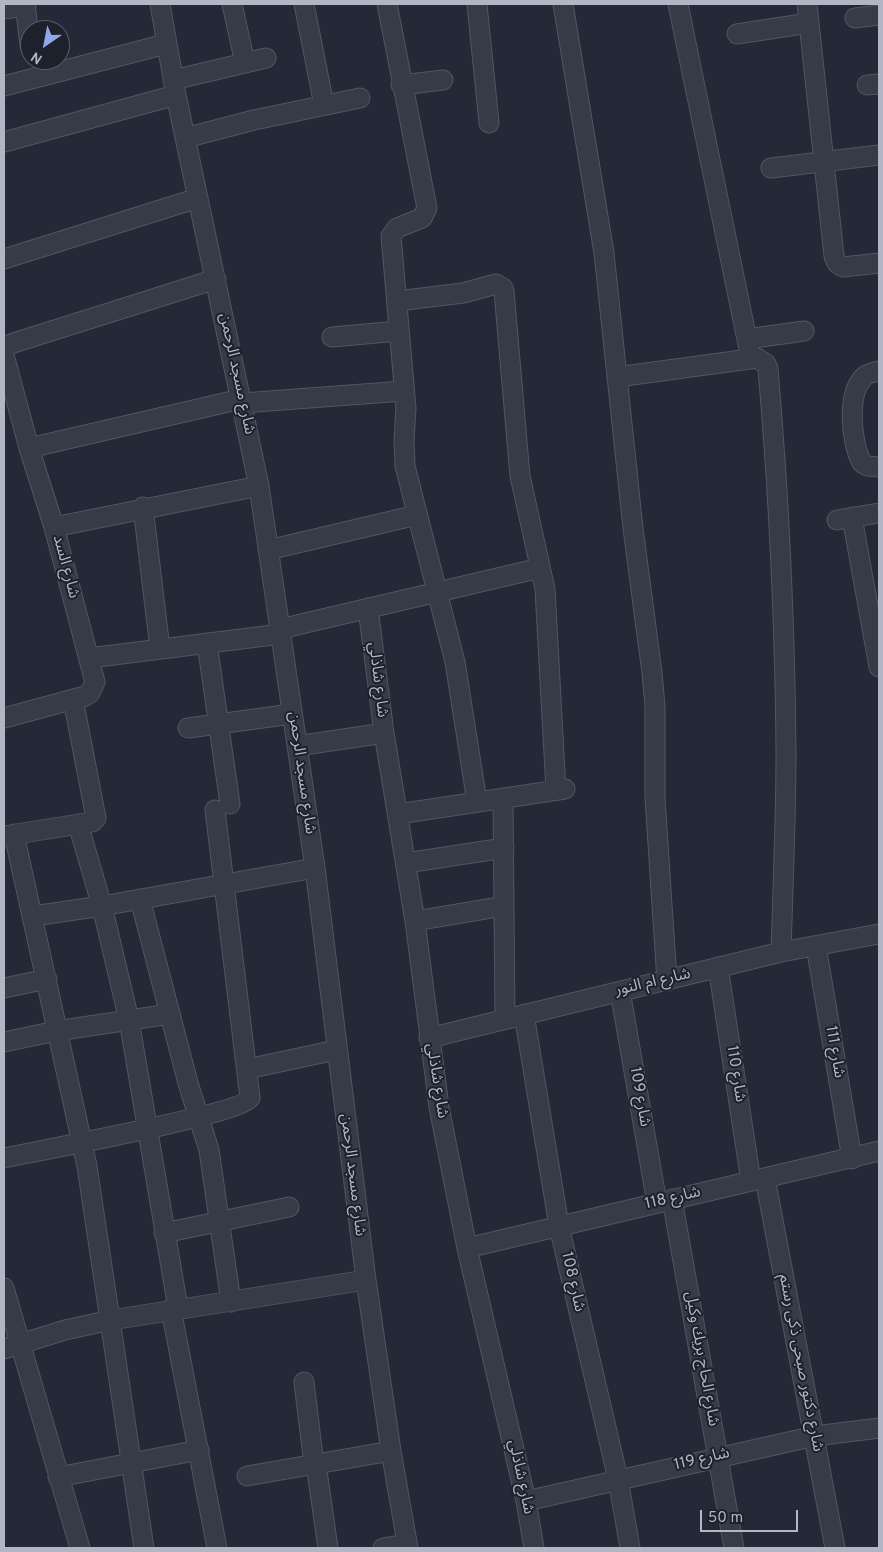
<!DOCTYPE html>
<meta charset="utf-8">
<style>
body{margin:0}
#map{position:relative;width:883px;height:1552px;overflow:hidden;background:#232937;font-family:Overpass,sans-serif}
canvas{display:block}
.frame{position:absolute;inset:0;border:5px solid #b2b6c4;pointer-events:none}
.north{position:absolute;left:20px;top:20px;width:50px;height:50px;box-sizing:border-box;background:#1c212c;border:1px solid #585d69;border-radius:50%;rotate:213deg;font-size:14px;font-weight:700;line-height:20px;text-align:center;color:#b2b6c4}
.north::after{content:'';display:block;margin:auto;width:18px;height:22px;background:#8ea6ec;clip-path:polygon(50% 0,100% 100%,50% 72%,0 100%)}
.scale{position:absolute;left:700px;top:1510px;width:98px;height:22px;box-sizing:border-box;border:2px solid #b2b6c4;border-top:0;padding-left:6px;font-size:15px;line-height:18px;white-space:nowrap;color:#b2b6c4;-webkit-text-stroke:4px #1c212c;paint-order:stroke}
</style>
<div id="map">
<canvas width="883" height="1552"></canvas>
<div class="frame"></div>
<div class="north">N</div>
<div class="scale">50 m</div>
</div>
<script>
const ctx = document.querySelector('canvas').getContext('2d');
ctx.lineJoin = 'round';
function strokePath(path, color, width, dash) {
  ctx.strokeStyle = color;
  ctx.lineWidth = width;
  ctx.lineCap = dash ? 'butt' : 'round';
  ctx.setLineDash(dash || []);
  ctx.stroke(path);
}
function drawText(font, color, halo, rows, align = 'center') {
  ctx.font = font + ' Overpass,"Noto Sans Arabic",sans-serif';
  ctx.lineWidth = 4;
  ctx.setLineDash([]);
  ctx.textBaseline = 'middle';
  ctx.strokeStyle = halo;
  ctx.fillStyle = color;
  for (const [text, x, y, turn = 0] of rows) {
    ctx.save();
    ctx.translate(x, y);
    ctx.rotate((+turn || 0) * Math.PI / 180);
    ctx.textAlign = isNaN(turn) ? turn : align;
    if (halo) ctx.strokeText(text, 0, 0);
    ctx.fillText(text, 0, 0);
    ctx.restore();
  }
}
const minor = new Path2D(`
 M25 4 30 45
 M160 4 176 95 259 486 315 868 366 1280 391 1451 408 1548
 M232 4 245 63
 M304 4 324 105
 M387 4 427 208 422 218 397 228 391 236 406 408 404 440 405 466 455 662 477 802
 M477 4 489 123
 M563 4 604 253 633 528 652 673 655 706V798L667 981
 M678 4 751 359
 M807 4 834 256 837 263 843 267 879 263
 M4 9 26 6
 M855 18 879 15
 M737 34 809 23
 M173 80 266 58
 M401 85 443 80
 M867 85 879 84
 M4 86 166 44
 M185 138 254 120 360 98
 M4 142 176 95
 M771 168 879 155
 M4 259 198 198
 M397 301 463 293 496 284 503 288 504 291 520 476 545 589 556 790
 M332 337 399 331
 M747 339 804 331
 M4 346 216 279
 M4 355 29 448 54 527 95 682 90 693 85 696 4 718
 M879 371C874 372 868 373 865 376 846 392 851 443 862 463L867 466 879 467
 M617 377 757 358 766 364 768 369C779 496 785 624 786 752 786 818 783 886 781 952
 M242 403 404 391
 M29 448 241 399
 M143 507 160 649
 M852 517 879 667
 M837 520 879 513
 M54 527 259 486
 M268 550 417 515
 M368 608 384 733 415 921 439 1107 467 1248 526 1501 534 1548
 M280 629 540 568
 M207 643 230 804
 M89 658 281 634
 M188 728 292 714
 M297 746 384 733
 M503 798 505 1019
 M398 814 565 789
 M78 824 102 906 129 1020 178 1308
 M14 834 87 1166 144 1548
 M4 836 92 822 96 818 73 699
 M406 863 504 848
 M140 899 188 1083 209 1150 231 1302
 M33 916 102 906 315 868
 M415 921 504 906
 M816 946 852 1159
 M718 967 751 1181
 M4 988 47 979
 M620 991 657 1203
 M524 1014 559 1226 618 1479 630 1548
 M429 1038 781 952 879 934
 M4 1042 56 1031 170 1014
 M247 1069 336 1050
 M4 1158C36 1151 240 1114 250 1098L215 810
 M765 1178 835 1548
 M672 1199 734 1548
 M164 1233 289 1207
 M467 1248 879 1151
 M4 1288 80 1548
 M171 1309 217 1548
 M4 1349 65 1330 111 1320 366 1280
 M304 1382 314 1465
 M316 1464 328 1548
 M247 1476 391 1451
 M58 1477 199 1450
 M526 1501 815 1436 879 1428
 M383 1548 407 1544`);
strokePath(minor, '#525662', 21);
strokePath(minor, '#373b47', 19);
drawText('16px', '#b2b6c4', '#1c212c', [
 ["شارع مسجد الرحمن",236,374,78],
 ["شارع السد",65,567,75],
 ["شارع شاذلي",377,680,83],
 ["شارع مسجد الرحمن",301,773,82],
 ["شارع ام النور",653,983,-13],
 ["شارع 111",834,1052,80],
 ["شارع 110",735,1074,81],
 ["شارع شاذلي",436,1081,81],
 ["شارع 109",639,1097,80],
 ["شارع مسجد الرحمن",352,1175,83],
 ["شارع 118",673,1199,-13],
 ["شارع 108",572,1282,77],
 ["شارع الحاج بريك وكيل",701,1359,80],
 ["شارع دكتور صبحى ذكى رستم",800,1363,79],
 ["شارع 119",702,1460,-13],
 ["شارع شاذلي",520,1477,78]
]);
</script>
